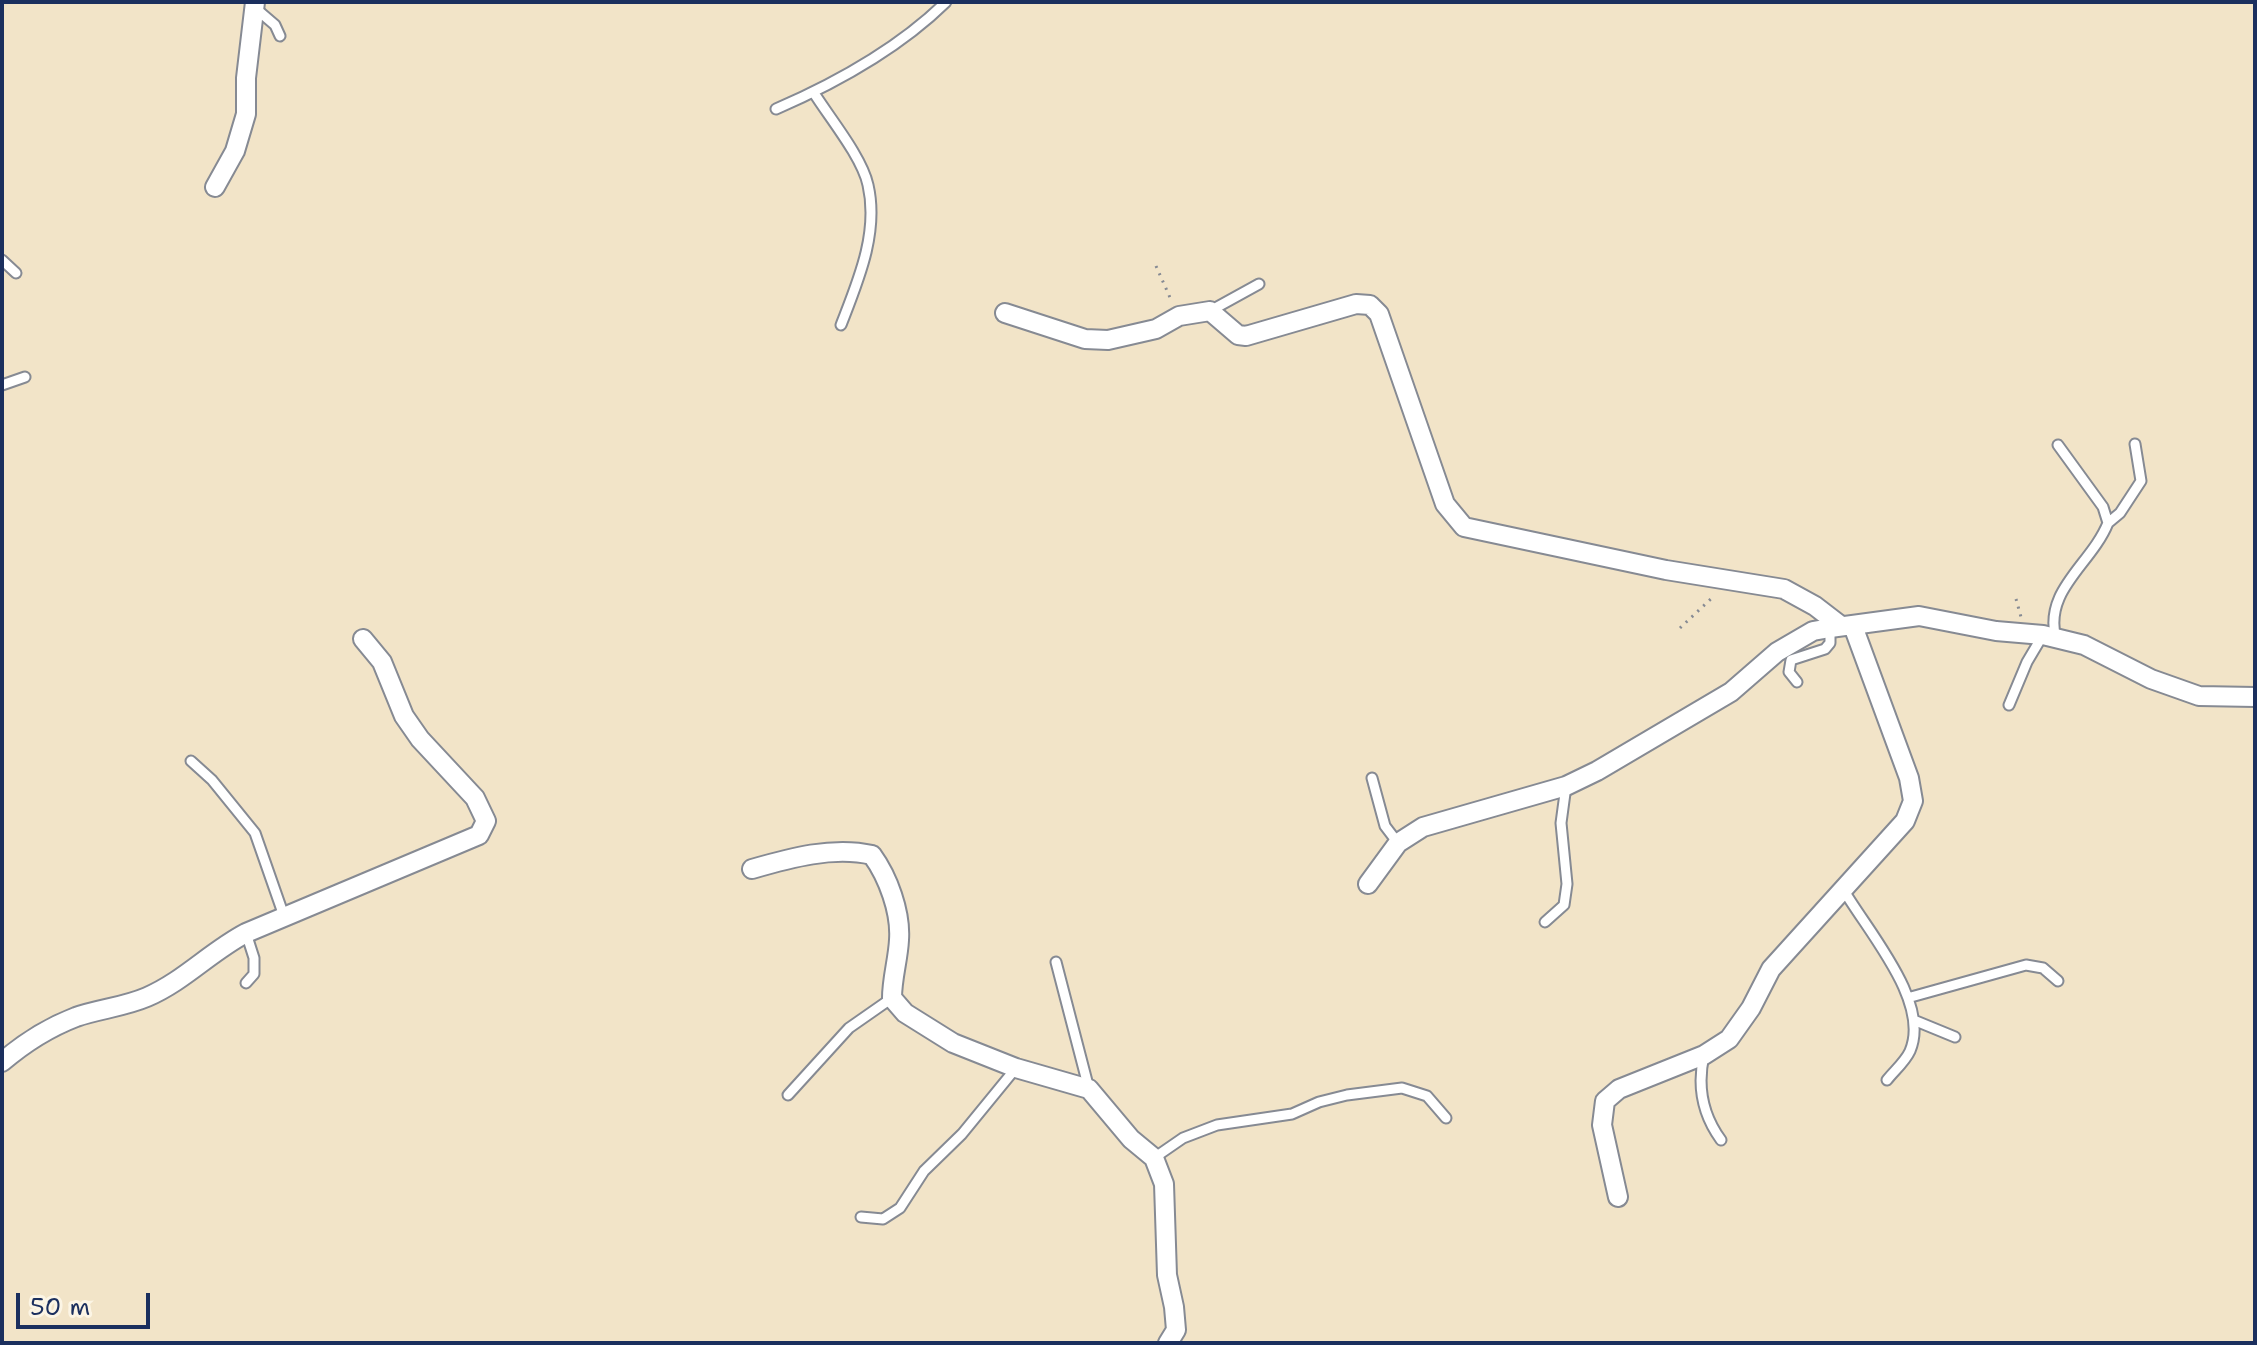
<!DOCTYPE html>
<style>
body{margin:0}
#map{position:relative;width:2257px;height:1345px;overflow:hidden;background:#f2e4c8;font-family:"Shantell Sans",sans-serif}
canvas{display:block}
.frame{position:absolute;inset:0;border:4px solid #1b2f5e;pointer-events:none}
.scale{position:absolute;left:16px;top:1293px;width:134px;height:36px;box-sizing:border-box;border:4px solid #1b2f5e;border-top:0;padding-left:10px;font-size:24px;line-height:28px;white-space:nowrap;color:#1b2f5e;-webkit-text-stroke:6px #fcf5e5;paint-order:stroke}
</style>
<div id="map">
<canvas width="2257" height="1345"></canvas>
<div class="frame"></div>
<div class="scale">50 m</div>
</div>
<script>
const ctx = document.querySelector('canvas').getContext('2d');
ctx.lineJoin = 'round';
function strokePath(path, color, width, dash) {
  ctx.strokeStyle = color;
  ctx.lineWidth = width;
  ctx.lineCap = dash ? 'butt' : 'round';
  ctx.setLineDash(dash || []);
  ctx.stroke(path);
}
const service = new Path2D(`
 M254 7 275 25 280 36
 M814 93C829 117 862 157 868 185 879 233 858 281 841 325
 M776 109C836 83 899 48 946 2
 M2 260 16 273
 M1210 311 1259 284
 M2 385 25 377
 M2108 523 2120 513 2141 481 2135 444
 M2056 639C2043 590 2091 565 2108 523L2103 507 2058 445
 M1797 682 1789 672 1791 660 1825 649 1830 643V628
 M2009 705 2027 662 2043 635
 M191 761 212 780 255 833 284 916
 M1372 778 1385 826 1398 843
 M1843 889C1868 932 1931 1002 1910 1051 1905 1062 1894 1071 1887 1080
 M1545 922 1564 905 1567 884 1561 823 1566 786
 M1056 962 1089 1089
 M246 983 254 974V958L246 933
 M1911 997 2026 965 2043 968 2058 981
 M1916 1021 1955 1037
 M1704 1055C1697 1086 1702 1114 1721 1140
 M788 1095 849 1028 892 998
 M1154 1158 1183 1138 1217 1125 1292 1114 1319 1102 1347 1095 1402 1088 1427 1096 1446 1118
 M861 1217 883 1219 900 1208 924 1171 962 1134 1016 1068`);
const minor = new Path2D(`
 M215 187 235 151 246 114V78L255 2
 M1005 313 1085 339 1108 340 1156 329 1179 316 1210 311 1238 335 1246 336 1356 304 1370 305 1379 314 1445 504 1464 527 1666 570 1784 589 1815 606 1841 626
 M752 869C790 858 833 846 872 855 888 877 901 912 899 940 898 960 892 978 892 998L905 1013 953 1043 1016 1068 1089 1089 1131 1139 1154 1158 1164 1184 1167 1275 1174 1307 1176 1330 1168 1343
 M1368 884 1398 843 1423 827 1566 786 1597 771 1731 692 1777 652 1813 631 1830 628 1919 616 1996 631 2043 635 2084 645 2151 679 2199 696 2255 697
 M2 1062C23 1044 50 1027 76 1017 99 1009 124 1007 147 997 184 981 210 952 246 933L479 835 486 821 475 798 420 739 404 716 382 662 363 639
 M1618 1197 1602 1125 1605 1101 1619 1089 1704 1055 1729 1039 1751 1008 1771 969 1905 821 1913 801 1909 778 1853 626`);
strokePath(service, '#868a93', 13);
strokePath(minor, '#868a93', 22);
strokePath(new Path2D(`
 M1156 266 1172 302
 M2016 599 2021 617
 M1680 628 1714 596`), '#868a93', 3, [2, 6]);
strokePath(service, '#fff', 9);
strokePath(minor, '#fff', 18);
</script>
